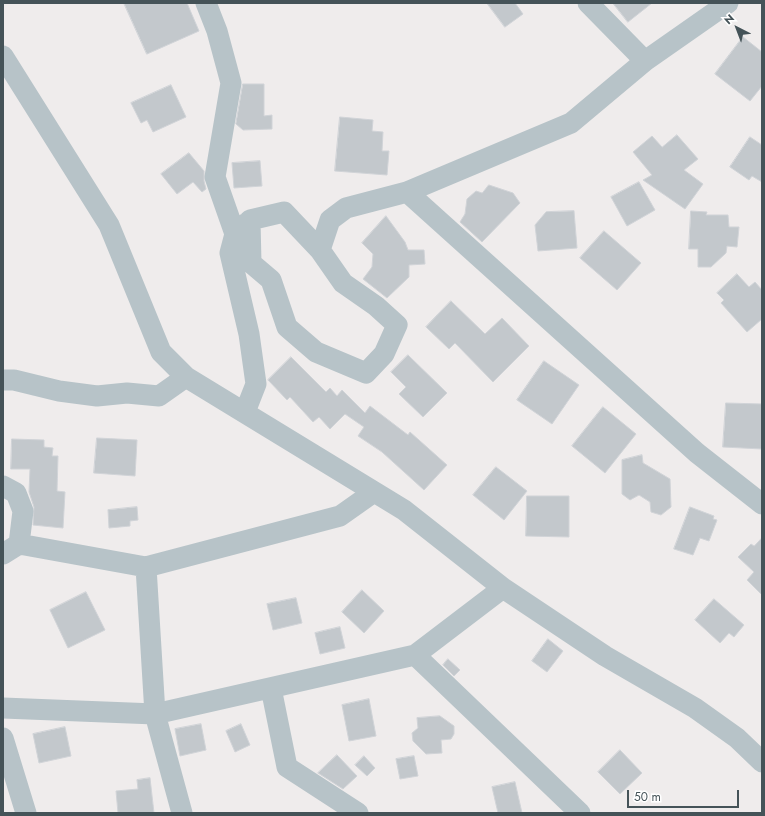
<!DOCTYPE html>
<style>
body{margin:0}
#map{position:relative;width:765px;height:816px;overflow:hidden;background:#efecec;font-family:Jost,sans-serif}
canvas{display:block}
.frame{position:absolute;inset:0;border:4px solid #455358;pointer-events:none}
.north{position:absolute;left:717px;top:8px;width:40px;height:40px;-webkit-text-stroke:3px #fff;paint-order:stroke;rotate:318deg;font-size:11px;font-weight:700;line-height:16px;text-align:center;color:#455358}
.north::after{content:'';display:block;margin:auto;width:14px;height:18px;background:#455358;clip-path:polygon(50% 0,100% 100%,50% 72%,0 100%)}
.scale{position:absolute;left:627px;top:790px;width:112px;height:18px;box-sizing:border-box;border:2px solid #455358;border-top:0;padding-left:5px;font-size:12px;line-height:14px;white-space:nowrap;color:#455358;-webkit-text-stroke:3px #fff;paint-order:stroke}
</style>
<div id="map">
<canvas width="765" height="816"></canvas>
<div class="frame"></div>
<div class="north">N</div>
<div class="scale">50 m</div>
</div>
<script>
const ctx = document.querySelector('canvas').getContext('2d');
ctx.lineJoin = 'round';
function fillPath(path, color) {
  ctx.fillStyle = color;
  ctx.fill(path, 'evenodd');
}
function strokePath(path, color, width, dash) {
  ctx.strokeStyle = color;
  ctx.lineWidth = width;
  ctx.lineCap = dash ? 'butt' : 'round';
  ctx.setLineDash(dash || []);
  ctx.stroke(path);
}
const building = new Path2D(`
 M124 3H187L199 31 147 54Z
 M487 3H515L523 14 505 27Z
 M613 3H652L628 22Z
 M743 37 762 52V86L750 101 715 74Z
 M243 84H264V116L272 115V129L243 130 236 124Z
 M171 85 186 117 153 132 147 120 141 123 131 103Z
 M340 117 373 120 372 131 383 132 382 151H389L387 175 335 171Z
 M677 135 698 159 684 170 703 184 685 209 643 180 652 175 633 152 652 136 662 147Z
 M750 137 762 145V182L752 176 749 180 730 167Z
 M189 153 204 171V181L206 189 202 192 193 182 177 194 161 174Z
 M260 161 262 186 234 188 232 163Z
 M639 182 655 210 627 226 611 197Z
 M489 185 513 193 520 203 482 242 460 222 465 214 467 199 476 191 482 193Z
 M574 211 577 248 538 251 535 225 546 212Z
 M691 211 707 212 706 215H728L729 227H739L737 247 727 246 726 253 711 267H698V249H689Z
 M386 216 405 242 408 250H424L425 264 409 265V277L387 298 363 279 372 267 373 254 362 243Z
 M604 231 641 263 617 290 580 258Z
 M737 274 749 287 755 282 762 290V319L747 332 721 303 724 300 717 293Z
 M451 301 485 334 502 318 529 346 493 382 455 343 449 349 426 327Z
 M408 355 447 393 423 417 399 394 406 387 391 372Z
 M291 357 326 392 330 388 337 396 342 390 365 413 370 406 408 435 410 432 447 465 424 490 382 452 358 436 364 427 345 414 330 429 319 417 313 422 290 397 287 400 268 380Z
 M544 361 579 385 552 424 517 400Z
 M726 403 762 404V449L723 447Z
 M603 407 636 434 605 473 572 446Z
 M97 438 137 440 135 476 94 473Z
 M12 439 44 440V447L53 448 52 456H58L57 491 65 492 63 528 33 525 34 507 29 492 30 469H11Z
 M642 455 643 463 670 479 671 507 661 515 651 512 650 502 639 495 630 500 622 494V460Z
 M496 467 527 491 504 520 473 495Z
 M527 496H569V537L526 536Z
 M137 507 138 520 130 521V526L109 528 108 510Z
 M690 507 714 516 713 519 717 520 709 541 700 538 693 555 674 549Z
 M762 538V595L747 580 754 572 738 557 751 544 754 546Z
 M362 590 384 611 364 633 342 612Z
 M86 592 105 630 68 648 50 610Z
 M296 598 302 623 273 630 267 604Z
 M714 599 744 625 734 637 729 633 720 643 695 620Z
 M340 627 345 648 320 654 315 633Z
 M548 639 563 651 547 672 532 661Z
 M448 659 460 670 454 676 443 665Z
 M369 699 376 736 349 741 342 705Z
 M440 716 454 726V734L451 739 441 740 442 753 426 754 413 741 412 733 418 728 417 718Z
 M201 724 206 750 180 756 175 729Z
 M241 724 250 745 235 752 226 731Z
 M65 727 71 756 39 763 33 734Z
 M620 750 642 773 620 794 598 772Z
 M337 755 357 776 343 789 318 773Z
 M364 756 375 768 367 776 355 765Z
 M414 756 418 776 400 779 396 759Z
 M150 778 154 813H118L116 791 138 789 137 780Z
 M515 782 522 813H498L492 787Z`);
fillPath(building, '#c3c8cc');
strokePath(building, '#d0d3d7', 1);
strokePath(new Path2D(`
 M206 3 217 31 231 83 215 177 235 234
 M3 56 109 225 161 352 186 377 404 510 503 588 605 656 695 708 737 738 762 762
 M645 61 728 3
 M407 192 571 123 645 61 588 3
 M320 250 284 212 250 220 251 263 271 280 287 327 316 352 366 373 384 354 397 325 376 306 343 283 320 250 330 220 346 208 407 192 697 453 762 504
 M3 380H14L59 391 97 396 127 393 159 396 186 377
 M245 412 256 384 249 334 230 253 235 234 245 224
 M3 486 16 493 23 511 19 544
 M3 554 19 544 146 567 340 516 374 492
 M146 567 155 714 415 655 503 588
 M415 655 580 813
 M271 688 287 767 358 813
 M3 708 155 714 182 813
 M3 738 26 813`), '#b7c3c8', 21);
</script>
